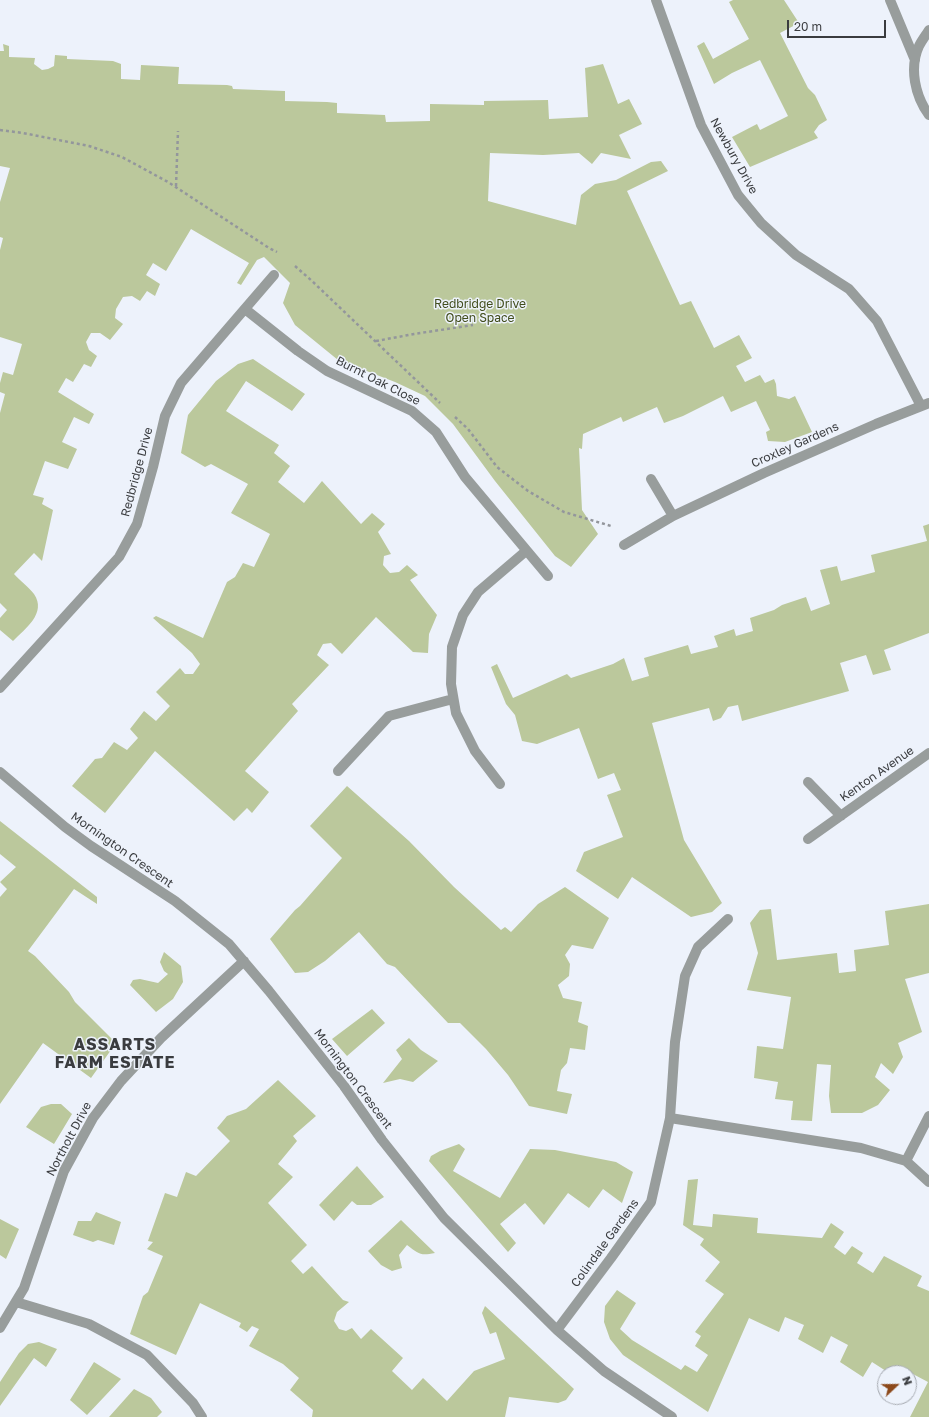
<!DOCTYPE html>
<style>
body{margin:0}
#map{position:relative;width:929px;height:1417px;overflow:hidden;background:#edf2fb;font-family:"Golos Text",sans-serif}
canvas{display:block}
.north{position:absolute;left:877px;top:1365px;width:40px;height:40px;box-sizing:border-box;background:#edf2fb;border:1px solid #a5a9b0;border-radius:50%;rotate:68deg;font-size:11px;font-weight:700;line-height:16px;text-align:center;color:#3a3c3f}
.north::after{content:'';display:block;margin:auto;width:14px;height:18px;background:#8c491b;clip-path:polygon(50% 0,100% 100%,50% 72%,0 100%)}
.scale{position:absolute;left:787px;top:20px;width:99px;height:18px;box-sizing:border-box;border:2px solid #3a3c3f;border-top:0;padding-left:5px;font-size:12px;line-height:14px;white-space:nowrap;color:#3a3c3f;-webkit-text-stroke:3px #edf2fb;paint-order:stroke}
</style>
<div id="map">
<canvas width="929" height="1417"></canvas>
<div class="north">N</div>
<div class="scale">20 m</div>
</div>
<script>
const ctx = document.querySelector('canvas').getContext('2d');
ctx.lineJoin = 'round';
function fillPath(path, color) {
  ctx.fillStyle = color;
  ctx.fill(path, 'evenodd');
}
function strokePath(path, color, width, dash) {
  ctx.strokeStyle = color;
  ctx.lineWidth = width;
  ctx.lineCap = dash ? 'butt' : 'round';
  ctx.setLineDash(dash || []);
  ctx.stroke(path);
}
function drawText(font, color, halo, rows, align = 'center') {
  ctx.font = font + ' "Golos Text",sans-serif';
  ctx.lineWidth = 3;
  ctx.setLineDash([]);
  ctx.textBaseline = 'middle';
  ctx.strokeStyle = halo;
  ctx.fillStyle = color;
  for (const [text, x, y, turn = 0] of rows) {
    ctx.save();
    ctx.translate(x, y);
    ctx.rotate((+turn || 0) * Math.PI / 180);
    ctx.textAlign = isNaN(turn) ? turn : align;
    if (halo) ctx.strokeText(text, 0, 0);
    ctx.fillText(text, 0, 0);
    ctx.restore();
  }
}
fillPath(new Path2D(`
 M733 0H784L799 23 780 33 808 88 815 95 827 120 819 125 814 132 818 138 750 167 732 137 757 124 760 130 788 116 760 60 732 73 714 84 697 46 704 42 713 59 749 39 729 2Z
 M3 44 9 46V57L35 58 34 64 42 70 48 69 54 66 55 55 67 56V59L113 61 121 64V79L140 80 141 65 179 67 178 84 227 85 232 86 233 89 285 91V101L327 102 337 103V113L385 115 386 122 430 121V104L484 105V101L548 100 549 119 588 117 585 68 603 64 618 104 629 99 642 124 619 135 631 159 601 153 592 164 579 153 543 155 490 153 488 201 576 225 581 195 595 184 616 180 651 162 661 161 668 171 627 191 680 305 691 301 714 348 739 335 752 358 736 366 745 382 760 375 765 383 774 379 776 384 777 396 789 399 795 396 812 432 785 442 768 441 766 432 770 430 756 401 731 412 723 396 683 416 664 423 657 407 623 422 621 417 583 434 582 449 579 448 582 510 598 534 571 567 555 556 495 481 453 424 425 396 395 382 338 360 295 325 283 303 290 283 264 257 257 260 241 285 237 283 249 263 191 229 166 271 153 263 146 275 160 284 155 296 147 291 140 301 132 296 123 297 116 309 115 318 123 324 110 340 100 333H91L86 342 89 350 97 356 91 367 84 364 73 382 66 378 58 392 94 414 89 424 74 417 62 442 77 449 68 469 45 461 33 495 44 498 42 504 53 510 42 561 34 553 14 574C20 581 29 587 34 594 47 613 25 629 13 641L0 630V618L7 610 0 603V413L5 394 0 392V383L3 372 13 375 22 344 0 337V250L3 238 0 237V202L10 168 0 166V51H4Z
 M253 359 305 394 292 411 246 381 226 411 279 445 274 453 290 466 278 482 304 503 322 481 361 524 372 513 385 524 378 532 391 554 384 556 383 565 390 573 399 572 407 565 418 575 410 580 437 615 429 634 428 653 413 652 376 617 342 654 331 643 323 644 317 655 329 665 292 704 298 711 245 771 269 792 252 813 247 808 234 821 155 751 105 813 72 786 95 759 102 758 114 742 127 750 138 738 130 729 144 711 156 721 170 706 156 692 180 668 185 674H193L200 664 192 653 153 618 156 616 203 638 227 582 235 577 243 563 254 567 270 534 231 513 248 484 211 464 205 467 181 453 188 415 216 381 238 364Z
 M929 524V633L884 650 891 670 873 675 866 655 840 663 849 691 742 721 738 705 728 707 721 718 713 721 709 708 652 723 684 840 722 903 712 912 691 917 632 877 618 899 576 871 584 852 623 837 607 795 621 790 614 773 598 779 579 728 537 744 522 741 515 715 506 704 491 667 497 664 513 698 567 674 571 678 613 664 624 658 632 681 649 676 644 658 688 645 691 654 718 647 714 636 734 629 736 636 753 631 750 618 774 610 782 605 806 597 811 611 830 604 820 570 837 566 841 581 875 572 871 555 927 541 923 526Z
 M347 786 409 841 454 887 501 930 505 927 511 932 538 904 565 887 609 918 593 949 572 945 565 955 570 964 569 976 558 985 563 998 582 1002 578 1022 588 1026 585 1050 570 1048 567 1063 561 1070 557 1091 572 1094 567 1114 529 1106 508 1075 486 1049 460 1023H448L395 967 387 964 359 932 325 961 308 972 295 973 270 939 295 910 300 906 342 858 310 826Z
 M0 821 97 897V904L74 889 28 951 35 956 69 992 75 1002 116 1043 91 1078 43 1043 0 1104V897L7 889 0 882 16 867 0 854Z
 M929 904V973L905 979 922 1032 898 1043 903 1057 893 1074 881 1063 875 1077 890 1090 878 1105 862 1113H831L829 1096 831 1065 817 1064 812 1121 791 1120 793 1101 775 1099 778 1082 754 1078 757 1046 783 1049 791 997 747 990 758 953 750 923 760 910 771 909 777 960 837 953 839 973 856 971 854 950 889 945 885 911Z
 M164 952 181 966 183 982 173 999 156 1012 130 985 133 980 140 979 158 983 168 974 164 971 160 962Z
 M372 1009 385 1023 347 1056 332 1039Z
 M409 1038 421 1050 438 1061 413 1082 400 1079 383 1083 402 1059 396 1050Z
 M278 1080 316 1116 293 1136 297 1141 278 1164 293 1177 268 1203 307 1245 291 1261 303 1274 312 1266 343 1300 349 1302 337 1312 334 1321 339 1329 346 1331 352 1328 361 1339 371 1329 403 1358 392 1371 412 1390 423 1378 447 1401 474 1371 505 1359 496 1332 490 1334 482 1313 485 1306 574 1389 566 1400 558 1403 509 1397 505 1417H312L313 1410 290 1390 299 1378 283 1364 249 1346 259 1329 252 1326 247 1332 239 1327 241 1323 200 1303 176 1355 130 1334 143 1296 148 1292 163 1256 147 1249 153 1242 148 1241 165 1193 177 1197 186 1172 196 1176 230 1141 217 1128 227 1116 246 1109Z
 M51 1104H61L72 1114 54 1144 26 1127 41 1107Z
 M459 1144 465 1149 453 1171 500 1198 530 1149 555 1150 616 1162 633 1172 622 1203 603 1189 589 1208 568 1193 544 1225 525 1203 500 1224 516 1243 508 1252 429 1161 431 1156 440 1151Z
 M357 1166 384 1197 371 1205H357L352 1201 334 1221 319 1205Z
 M698 1179 693 1225 712 1227 713 1214 758 1218 757 1233 822 1238 831 1223 844 1232 834 1247 845 1255 852 1246 863 1253 857 1263 873 1273 884 1256 922 1276 917 1286 929 1291V1417H910L928 1382 911 1373 909 1377V1373H885V1386L879 1383 886 1371 872 1362 863 1377 840 1362 848 1345 831 1336 823 1353 798 1339 804 1325 785 1317 779 1332 749 1318 708 1412 623 1355 610 1339 604 1322 605 1306 617 1290 636 1303 620 1329 632 1340 681 1370 685 1365 697 1372 708 1355 695 1346 701 1336 695 1332 724 1294 705 1281 720 1262 700 1245 704 1239 683 1225 688 1180Z
 M96 1212 121 1222 114 1245 98 1240 93 1242 73 1235 78 1221H91Z
 M0 1219 19 1229 6 1259 0 1255Z
 M401 1220 435 1253C420 1256 419 1254 407 1245L399 1255 402 1268 392 1271 381 1265 368 1251Z
 M39 1342 57 1349 46 1367 34 1358 0 1406V1382L19 1353 28 1344Z
 M94 1362 121 1379 87 1415 70 1400Z
 M134 1389 151 1398 162 1412 157 1417H109Z`), '#bbc89c');
strokePath(new Path2D(`
 M0 130 23 133 89 146 122 157 168 182 269 248 277 252
 M176 186 178 131
 M295 266 312 281 440 403
 M376 341 414 334 473 325
 M455 417 468 429 497 467 528 491 564 512 611 526`), '#93969c', 2.5, [3, 3]);
strokePath(new Path2D(`
 M656 0 701 125 738 195 761 223 796 255 849 289 877 321 921 406
 M890 0 915 60
 M929 30C926 35 922 40 919 46 909 68 915 96 929 115
 M245 309 298 351 327 371 412 411 436 432 465 477 548 576
 M651 479 673 516
 M624 545 673 516 764 473 876 424 929 403
 M0 688 119 557 137 524 153 467 165 416 181 383 274 275
 M338 771 389 716 453 699
 M0 772 65 827 91 846 175 901 229 944 269 991 344 1086 382 1140 444 1218 557 1330 604 1371 672 1417
 M808 782 841 816
 M500 784 475 751 456 713 451 684 452 647 463 615 478 592 526 551
 M808 839 929 753
 M670 1118 861 1148 906 1161 929 1182
 M906 1161 929 1116
 M16 1302 89 1324 147 1355 193 1403 202 1417
 M0 1328 24 1288 64 1171 93 1118 121 1081 161 1038 244 961
 M557 1330 611 1258 651 1202 670 1118 675 1042 685 976 698 947 728 919`), '#989d9c', 10);
drawText('12px', '#3a3c3f', '#edf2fb', [
 ["Newbury Drive",734,156,61],
 ["Burnt Oak Close",378,381,27],
 ["Croxley Gardens",795,445,-24],
 ["Redbridge Drive",137,472,-75],
 ["Kenton Avenue",877,774,-35],
 ["Mornington Crescent",122,850,35],
 ["Mornington Crescent",353,1079,53],
 ["Northolt Drive",69,1139,-62],
 ["Colindale Gardens",605,1243,-54]
]);
drawText('12px', '#414d1c', '#edf2fb', [
 ["Redbridge Drive",480,304],
 ["Open Space",480,318]
]);
ctx.letterSpacing = '1px';
drawText('bold 16px', '#3a3c3f', '#edf2fb', [
 ["ASSARTS",115,1045],
 ["FARM ESTATE",115,1063]
]);
ctx.letterSpacing = '0px';
</script>
